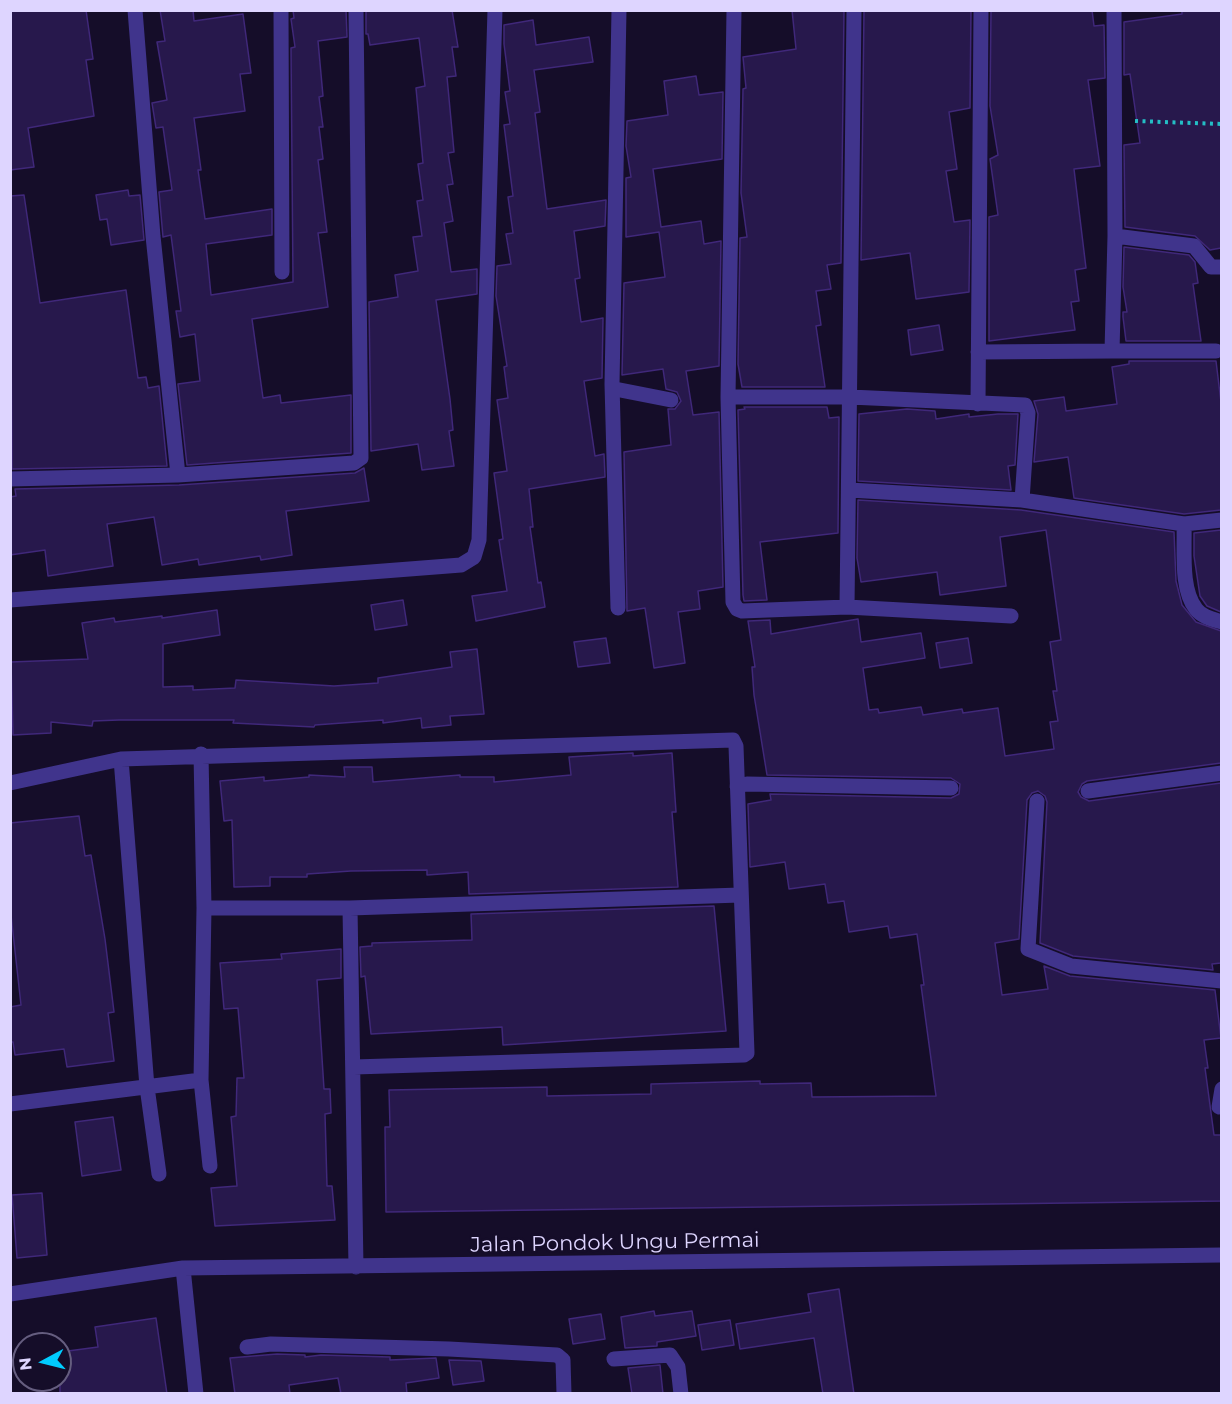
<!DOCTYPE html>
<style>
body{margin:0}
#map{position:relative;width:1232px;height:1404px;overflow:hidden;background:#150d29;font-family:Montserrat,sans-serif}
canvas{display:block}
.frame{position:absolute;inset:0;border:12px solid #ded5ff;pointer-events:none}
.north{position:absolute;left:12px;top:1332px;width:60px;height:60px;box-sizing:border-box;background:#150d29;border:2px solid #655d7f;border-radius:50%;rotate:263deg;font-size:16px;font-weight:700;line-height:24px;text-align:center;color:#ded5ff}
.north::after{content:'';display:block;margin:auto;width:21px;height:27px;background:#01ccff;clip-path:polygon(50% 0,100% 100%,50% 72%,0 100%)}
</style>
<div id="map">
<canvas width="1232" height="1404"></canvas>
<div class="frame"></div>
<div class="north">N</div>
</div>
<script>
const ctx = document.querySelector('canvas').getContext('2d');
ctx.lineJoin = 'round';
function fillPath(path, color) {
  ctx.fillStyle = color;
  ctx.fill(path, 'evenodd');
}
function strokePath(path, color, width, dash) {
  ctx.strokeStyle = color;
  ctx.lineWidth = width;
  ctx.lineCap = dash ? 'butt' : 'round';
  ctx.setLineDash(dash || []);
  ctx.stroke(path);
}
function drawText(font, color, halo, rows, align = 'center') {
  ctx.font = font + ' Montserrat,sans-serif';
  ctx.lineWidth = 5;
  ctx.setLineDash([]);
  ctx.textBaseline = 'middle';
  ctx.strokeStyle = halo;
  ctx.fillStyle = color;
  for (const [text, x, y, turn = 0] of rows) {
    ctx.save();
    ctx.translate(x, y);
    ctx.rotate((+turn || 0) * Math.PI / 180);
    ctx.textAlign = isNaN(turn) ? turn : align;
    if (halo) ctx.strokeText(text, 0, 0);
    ctx.fillText(text, 0, 0);
    ctx.restore();
  }
}
const building = new Path2D(`
 M10 10H86L93 59 86 60 94 116 28 128 34 167 10 170Z
 M160 10H193L194 21 243 14 251 73 240 74 245 111 194 118 201 170H198L205 219 272 209V235L206 244 211 295 293 282 291 48 295 47 291 19 294 18 293 10H346L347 37 318 41 323 96 319 97 323 127H319L323 159 318 160 327 232 318 233 328 307 252 319 263 398 280 395 281 403 351 395V453L187 465 178 384 200 381 195 334 180 337 176 311H181L171 235 163 237 159 192 172 190 163 127 156 128 152 103 167 100 157 42 165 41Z
 M366 10H452L458 47H452L456 76 447 77 454 152 448 153 453 184 447 185 453 221 444 223 451 272 477 269V294L436 300 450 399 453 430 449 431 454 466 422 470 418 444 371 451 369 302 398 297 395 275 418 271 413 237 422 236 417 201 423 200 418 164 423 163 416 88 425 86 419 38 370 45 368 34H366Z
 M792 10H844L841 263 827 265 831 289 816 291 821 325 816 326 825 387H742L738 364 740 238 747 237 741 193 743 89 746 88 743 57 796 49Z
 M864 10H971L970 108 949 112 957 169 946 171 954 222 970 220 969 292 916 299 910 253 861 260Z
 M991 10H1092L1094 26 1104 25 1105 78 1088 80 1100 166 1074 169 1086 268 1075 270 1079 301 1071 302 1075 330 989 341V217L998 215 990 159 998 155 990 106Z
 M1182 10H1221V248L1210 250 1195 236 1125 227 1124 145 1140 143 1130 74 1124 75V22L1182 14Z
 M533 20 536 45 589 37 593 62 534 70 540 112 535 113 547 209 606 200 605 226 574 231 580 278 575 279 581 322 603 318 602 378 584 381 595 456 604 454 605 477 529 489 533 527H530L538 583 541 582 545 607 476 621 472 596 507 591 499 540 503 539 494 473 507 471 497 400 508 398 504 367 507 366 496 296 497 266 511 264 506 234 513 233 508 197 513 196 504 125 510 124 505 92 510 91 504 44V25Z
 M696 76 699 95 723 92 722 159 653 169 661 227 701 221 704 244 721 241 719 366 686 371 693 415 719 412 723 587 698 591 700 609 678 612 685 663 654 668 645 608 627 611 624 452 671 445 668 409H675L681 401 677 392 666 389 663 369 622 375 624 283 665 277 659 232 626 237V178L631 177 626 146 627 121 668 115 664 81Z
 M128 190 129 196 140 195 144 240 111 245 107 219 100 220 96 195Z
 M24 195 40 303 126 290 138 378 146 377 148 388 159 386 167 466 12 469 10 196Z
 M1124 247 1189 255 1195 262 1198 283 1193 284 1201 341H1126L1123 317V312H1127L1123 287Z
 M939 325 943 350 911 355 908 330Z
 M1129 361H1216L1221 402V510L1184 514 1074 498 1068 457 1034 462 1038 414 1034 401 1064 397 1066 411 1117 404 1112 367 1129 364Z
 M744 407H827L829 418 839 417 838 533 760 542 767 600 744 601 743 595 738 410 745 409Z
 M907 409 935 411 936 419 969 414V417L998 414H1018L1015 465 1008 466 1011 490 858 481 859 414Z
 M364 468 369 501 286 511 292 555 261 560 260 556 199 565 198 559 162 565 154 517 107 524 113 566 48 576 45 550 10 555V497L16 496 15 489 179 485 355 473Z
 M858 500 1021 510 1174 532 1176 581 1182 605 1196 622 1221 631V763L1087 781 1082 784 1078 792 1081 797 1089 801 1221 783V963L1212 964 1213 970 1073 956 1040 943 1047 802 1045 796 1038 791 1032 793 1027 800 1019 939 995 943 1002 995 1048 989 1044 966 1070 976 1215 990 1221 1038 1204 1040 1208 1068H1205L1214 1135H1221V1201L386 1212 385 1127H390L389 1090 547 1087V1096L651 1094V1084L760 1081V1084L811 1083 812 1097 936 1096 921 985H924L917 934 890 938 888 926 849 932 844 901 828 903 825 884 789 889 785 862 750 867 748 804 771 800 770 794 951 798 959 794 960 784 951 778 767 775 754 695 752 667H755L748 621 770 620 771 634 858 619 861 642 921 633 925 658 863 668 869 710 878 709 879 713 921 707 923 715 962 709 963 713 998 708 1005 756 1054 749 1050 722 1058 721 1053 691H1057L1050 642 1061 640 1046 530 1000 537 1006 586 940 595 937 572 861 582 857 558Z
 M1221 530V612L1207 606 1200 596 1194 556V533Z
 M403 600 407 625 375 630 371 605Z
 M217 610 220 635 163 644V687L193 686V690L235 688 236 680 334 686 378 683V678L452 667 450 652 477 649 484 714 450 716 451 725 422 728 421 718 383 723V720L315 725 314 727 233 723 234 720H119L93 721 92 726 51 722V733L13 735 11 662 88 659 82 623 114 618 115 622 162 616V618Z
 M606 638 610 663 578 667 574 642Z
 M968 638 972 663 940 668 936 643Z
 M633 753V756L672 753 676 812H672L678 887 469 894 468 872 427 875V870L351 871 307 874V877H270V886L234 887 232 820 224 821 220 781 264 777V781L309 777V775L345 777 344 767H372L373 782 460 775V777H494V782L571 775 569 757Z
 M79 816 85 856 91 855 105 939 114 1012 108 1013 114 1061 67 1067 64 1049 15 1055 13 1042H10V1007L21 1005 10 906V823Z
 M714 906 726 1031 503 1045 502 1027 371 1034 365 976 361 977 360 947 372 946V943L472 940 471 914Z
 M341 949V978L317 980 324 1089H330L331 1113 325 1114 327 1186H332L335 1220 215 1226 211 1188 237 1186 231 1117 236 1116 237 1078H244L238 1008 224 1009 220 963 282 959 281 954Z
 M113 1117 121 1170 82 1176 75 1122Z
 M42 1193 47 1255 17 1258 12 1195Z
 M839 1289 854 1394H823L814 1338 740 1349 736 1324 811 1312 808 1294Z
 M654 1311 655 1316 692 1311 696 1336 657 1342V1346L625 1348 621 1317Z
 M601 1314 605 1339 573 1344 569 1319Z
 M156 1318 167 1394H60V1361L69 1360 68 1351 98 1347 95 1327Z
 M730 1320 734 1345 702 1350 698 1325Z
 M277 1354 305 1355V1357L321 1355 390 1357V1360L436 1358 439 1378 406 1383 407 1394H341L338 1378 289 1385 290 1394H235L230 1358Z
 M449 1360 481 1361 484 1381 453 1385Z
 M660 1365 663 1394H632L628 1368Z`);
fillPath(building, '#27184c');
strokePath(building, '#40287a', 1.5);
strokePath(new Path2D(`
 M1135 121 1222 124`), '#24bec5', 4, [3, 4.5]);
strokePath(new Path2D(`
 M135 10 153 236 178 475
 M281 10 282 272
 M734 10 728 397 733 602 737 609 742 611 847 607 1011 616
 M1114 10 1115 236 1112 351H1216
 M1115 236 1194 246 1211 267H1222
 M978 352 1112 351
 M612 384 615 389 671 400
 M728 397H850L1025 405 1028 413 1022 500 849 490
 M978 404 981 10
 M10 479 178 475 354 463 361 458 356 10
 M1022 500 1184 524 1222 520
 M1184 524C1185 549 1180 589 1196 609 1202 617 1212 619 1222 622
 M10 600 461 565 474 557 479 540 495 10
 M847 607 854 10
 M618 608 612 384 619 10
 M201 754 204 908 201 1080 210 1166
 M121 759 147 1087 159 1174
 M10 783 121 759 733 740 736 746 747 1053 744 1055 354 1067
 M737 786 747 784 951 788
 M1088 791 1222 773
 M1037 801 1028 949 1071 966 1222 981
 M204 908H350L740 895
 M350 908 356 1267
 M10 1104 201 1080
 M1219 1107 1222 1089
 M183 1268 196 1394
 M10 1294 183 1268 1222 1255
 M247 1347 271 1344 449 1349 557 1355 563 1360 564 1394
 M614 1359 670 1355 678 1367 681 1394`), '#40348c', 15);
drawText('21px', '#ded5ff', '#150d29', [
 ["Jalan Pondok Ungu Permai",615,1243,-1]
]);
</script>
